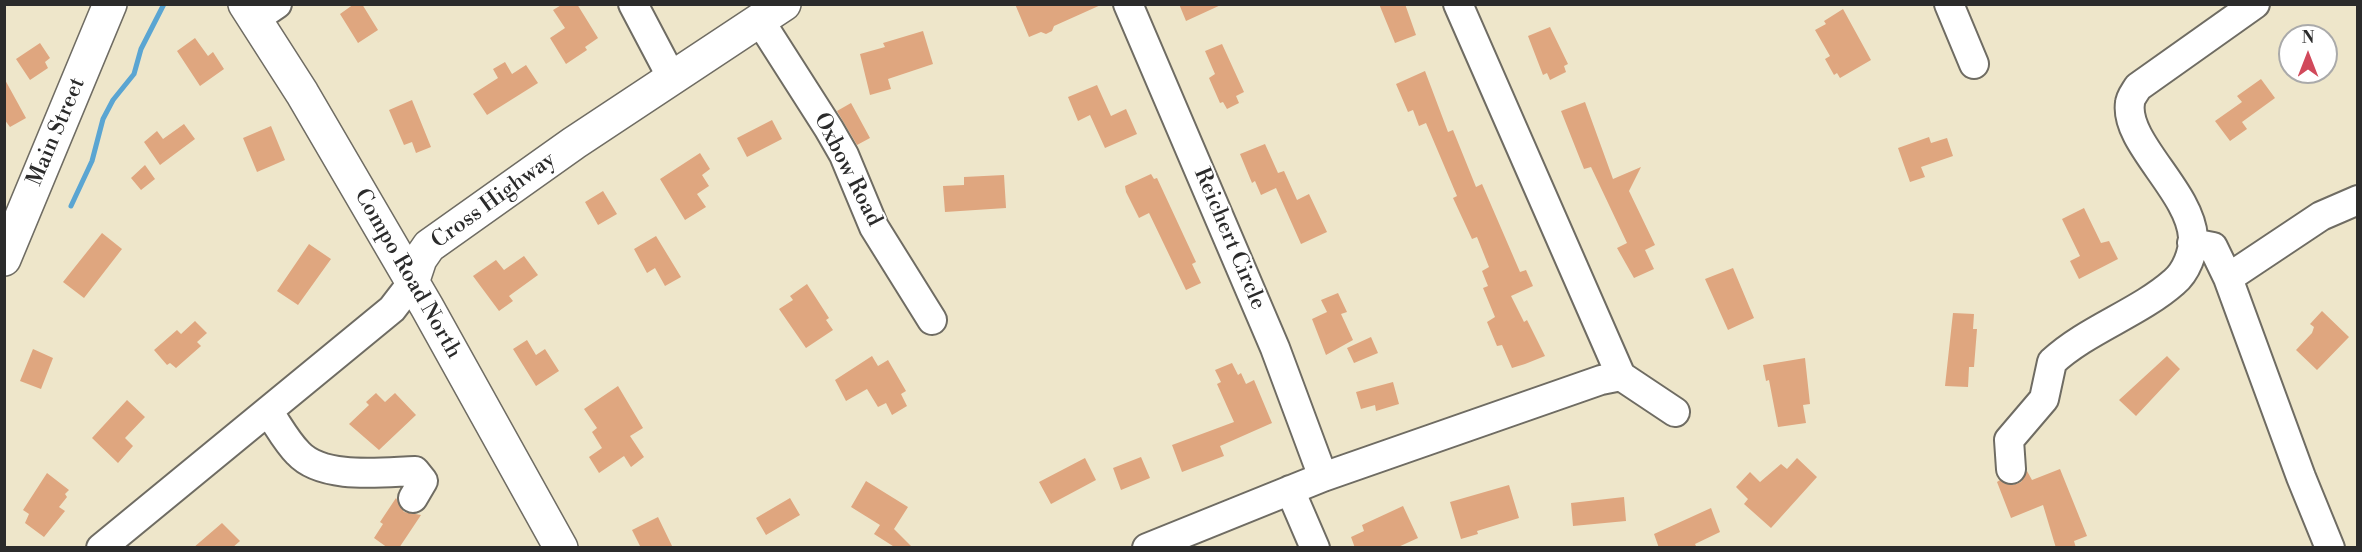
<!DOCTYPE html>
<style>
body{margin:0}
#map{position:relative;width:2362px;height:552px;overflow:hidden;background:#eee6ca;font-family:"Libre Bodoni",serif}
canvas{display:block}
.frame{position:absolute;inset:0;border:6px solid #2b2b2b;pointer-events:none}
.north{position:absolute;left:2278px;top:24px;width:60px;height:60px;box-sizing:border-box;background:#fff;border:2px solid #aaa;border-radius:50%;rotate:0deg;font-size:16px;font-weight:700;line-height:24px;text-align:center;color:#2b2b2b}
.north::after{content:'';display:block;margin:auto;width:21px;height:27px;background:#d1495b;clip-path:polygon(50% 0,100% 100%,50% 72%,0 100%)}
</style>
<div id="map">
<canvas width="2362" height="552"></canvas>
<div class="frame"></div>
<div class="north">N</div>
</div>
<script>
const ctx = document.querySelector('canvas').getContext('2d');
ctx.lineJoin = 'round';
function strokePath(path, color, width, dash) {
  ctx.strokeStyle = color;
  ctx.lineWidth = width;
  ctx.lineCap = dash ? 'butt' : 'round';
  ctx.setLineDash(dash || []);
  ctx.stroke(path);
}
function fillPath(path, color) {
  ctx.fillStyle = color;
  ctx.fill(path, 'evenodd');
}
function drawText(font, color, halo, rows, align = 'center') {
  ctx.font = font + ' "Libre Bodoni",serif';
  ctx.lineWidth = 4.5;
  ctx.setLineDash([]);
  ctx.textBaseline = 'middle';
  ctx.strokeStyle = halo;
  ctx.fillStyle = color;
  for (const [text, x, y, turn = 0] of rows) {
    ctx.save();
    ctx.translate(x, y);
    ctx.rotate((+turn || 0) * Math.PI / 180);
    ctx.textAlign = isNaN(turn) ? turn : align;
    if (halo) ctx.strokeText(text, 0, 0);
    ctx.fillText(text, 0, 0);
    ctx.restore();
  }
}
strokePath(new Path2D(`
 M71 206 92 161 103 119 113 100 134 74 141 49 164 4`), '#5aa5d2', 5);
fillPath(new Path2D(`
 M354 4H362L378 30 358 43 340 14Z
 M563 4H577L598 38 585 47 587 50 566 64 550 38 565 28 553 10Z
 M1015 4H1103L1054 26 1052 31 1046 34 1041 32 1029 37Z
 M1179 4H1223L1186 21Z
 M1379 4H1405L1416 35 1395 43Z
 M1843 9 1871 60 1840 78 1837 73 1834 75 1825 59 1830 56 1815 30 1826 24 1824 21Z
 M1550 27 1568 64 1564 66 1566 72 1550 80 1547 73 1543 75 1528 36Z
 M923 31 933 64 888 79 891 89 870 95 860 54 885 47 883 43Z
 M195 38 208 56 213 52 224 69 200 86 177 51Z
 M40 43 50 58 45 62 48 68 30 80 16 59Z
 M1222 44 1244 92 1236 96 1239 103 1227 109 1223 102 1220 103 1209 78 1215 74 1205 51Z
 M505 62 512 74 526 65 538 83 487 115 473 94 498 78 493 69Z
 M1425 71 1448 132 1453 130 1476 187 1482 184 1520 272 1526 270 1533 286 1511 296 1524 322 1527 320 1545 356 1525 364 1512 368 1502 345 1497 346 1487 322 1495 317 1483 288 1488 286 1482 271 1489 267 1477 237 1472 239 1453 198 1457 196 1426 123 1419 126 1413 110 1408 112 1396 84Z
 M4 78 26 118 10 127 4 119Z
 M2261 79 2275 98 2242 122 2247 129 2230 141 2215 121 2242 102 2237 96Z
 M1097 85 1111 116 1126 109 1137 134 1105 148 1090 115 1078 121 1068 97Z
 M412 100 431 147 416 153 412 142 404 145 389 110Z
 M1585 102 1613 179 1641 167 1629 191 1655 245 1645 250 1654 269 1634 278 1617 248 1627 243 1591 167 1584 169 1561 111Z
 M851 103 870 138 857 145 837 111Z
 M772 120 782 139 747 157 737 138Z
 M184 124 195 139 160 165 144 142 157 131 163 139Z
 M271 126 285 160 257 172 243 138Z
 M1929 137 1931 143 1947 138 1953 156 1921 167 1925 177 1910 182 1898 148Z
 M1265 144 1278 173 1284 171 1297 200 1309 194 1327 232 1301 244 1276 188 1261 195 1255 181 1252 183 1240 154Z
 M700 153 710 169 702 175 709 186 697 194 706 207 685 220 660 179Z
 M145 165 155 179 141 190 131 178Z
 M1151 174 1154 179 1157 178 1196 262 1192 264 1201 283 1186 290 1149 213 1139 218 1126 192 1125 186Z
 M1004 175 1006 208 945 212 943 186 964 185V177Z
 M603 191 617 214 598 225 585 202Z
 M2084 208 2101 243 2109 241 2118 259 2079 279 2070 261 2080 256 2062 219Z
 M102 233 122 249 84 298 63 282Z
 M656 236 681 277 665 286 655 268 647 273 634 249Z
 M309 244 331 259 298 305 277 291Z
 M524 256 538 275 509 296 513 301 499 311 473 276 496 260 504 270Z
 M1733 268 1754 318 1728 330 1705 279Z
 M807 284 829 318 826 320 833 330 806 348 779 309 793 300 790 296Z
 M1338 293 1347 312 1341 314 1353 340 1326 355 1312 319 1327 312 1321 300Z
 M2322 311 2349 337 2317 370 2296 350 2312 333 2314 327 2310 324Z
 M1953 313 1974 314 1973 329H1977L1974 367H1969L1968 387 1945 386Z
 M195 321 207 333 197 342 201 346 176 368 170 363 167 365 154 350 177 330 181 334Z
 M1371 337 1378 353 1354 363 1347 348Z
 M527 340 536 355 545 349 559 371 536 386 513 349Z
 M33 349 53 358 41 389 20 381Z
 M872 356 878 366 888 360 906 391 901 394 907 406 892 415 886 403 878 407 867 389 846 401 835 380Z
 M2167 356 2180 369 2136 416 2119 400Z
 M1805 358 1810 404 1803 405 1806 423 1778 427 1769 380 1766 381 1763 365Z
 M1232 363 1238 375 1241 373 1246 384 1254 380 1272 423 1220 446 1224 456 1182 472 1172 445 1234 422 1217 384 1221 382 1215 370Z
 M1393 382 1399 404 1376 411 1375 405 1361 409 1356 392Z
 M618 386 643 428 630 436 644 457 631 467 624 456 599 473 589 457 602 448 592 432 597 428 584 409Z
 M376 393 385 402 395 393 416 415 379 450 349 424 369 405 366 402Z
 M127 400 145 417 125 438 133 446 118 463 92 438Z
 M1141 457 1150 478 1121 490 1113 468Z
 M1085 458 1096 480 1051 504 1039 482Z
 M1797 458 1817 477 1771 528 1744 504 1748 499 1736 487 1750 472 1760 482 1781 464 1787 469Z
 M2060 469 2087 536 2074 541 2076 548H2056L2043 505 2011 518 1997 482 2000 480 2013 485 2021 482 2027 471 2032 480Z
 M47 473 69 490 65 494 67 497 59 507 65 511 44 537 25 523 29 514 23 510Z
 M866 481 908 507 894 529 913 548H896L874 534 880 525 851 507Z
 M1509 485 1519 518 1477 531 1478 534 1461 539 1450 502Z
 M1624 497 1626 521 1573 526 1571 503Z
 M396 498 404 512 421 515 399 548H388L374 538 383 524 380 522Z
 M790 498 800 515 766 535 756 518Z
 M1403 506 1418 538 1396 548H1355L1351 537 1364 531 1362 525Z
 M1711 508 1720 532 1695 544 1697 548H1659L1654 534Z
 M658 517 673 548H641L632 530Z
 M222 523 240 541 232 548H193Z`), '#dfa67f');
const minor = new Path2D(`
 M633 4 672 78
 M1128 4 1275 348 1323 477
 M1458 4 1621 376 1675 412
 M1949 4 1974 64
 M255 19 277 4
 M760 21 829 129 844 155 874 227 932 320
 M2192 243 2213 247 2228 278 2321 216 2358 200
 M2228 278 2301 477 2330 548
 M268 411C278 425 286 441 298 453 323 480 382 472 415 471L423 481 413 498
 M2011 469 2009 440 2044 399 2052 362C2086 330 2139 313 2174 282 2186 272 2194 252 2193 237 2190 191 2124 142 2130 103 2130 98 2135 92 2138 87L2255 4
 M1290 490 1315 548
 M101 548 392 309 412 283
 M1147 548 1323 477 1601 380 1621 376`);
const major = new Path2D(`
 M245 4 302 93 427 307 561 548
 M4 259 110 4
 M412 283 420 259 429 246 574 143 784 4`);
strokePath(minor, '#6f6c63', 32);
strokePath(major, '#6f6c63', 36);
strokePath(minor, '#fff', 28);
strokePath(major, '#fff', 33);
drawText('22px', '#2b2b2b', '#fff', [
 ["Main Street",57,132,-67],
 ["Oxbow Road",847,170,63],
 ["Cross Highway",494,201,-36],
 ["Reichert Circle",1229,239,67],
 ["Compo Road North",407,274,60]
]);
</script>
